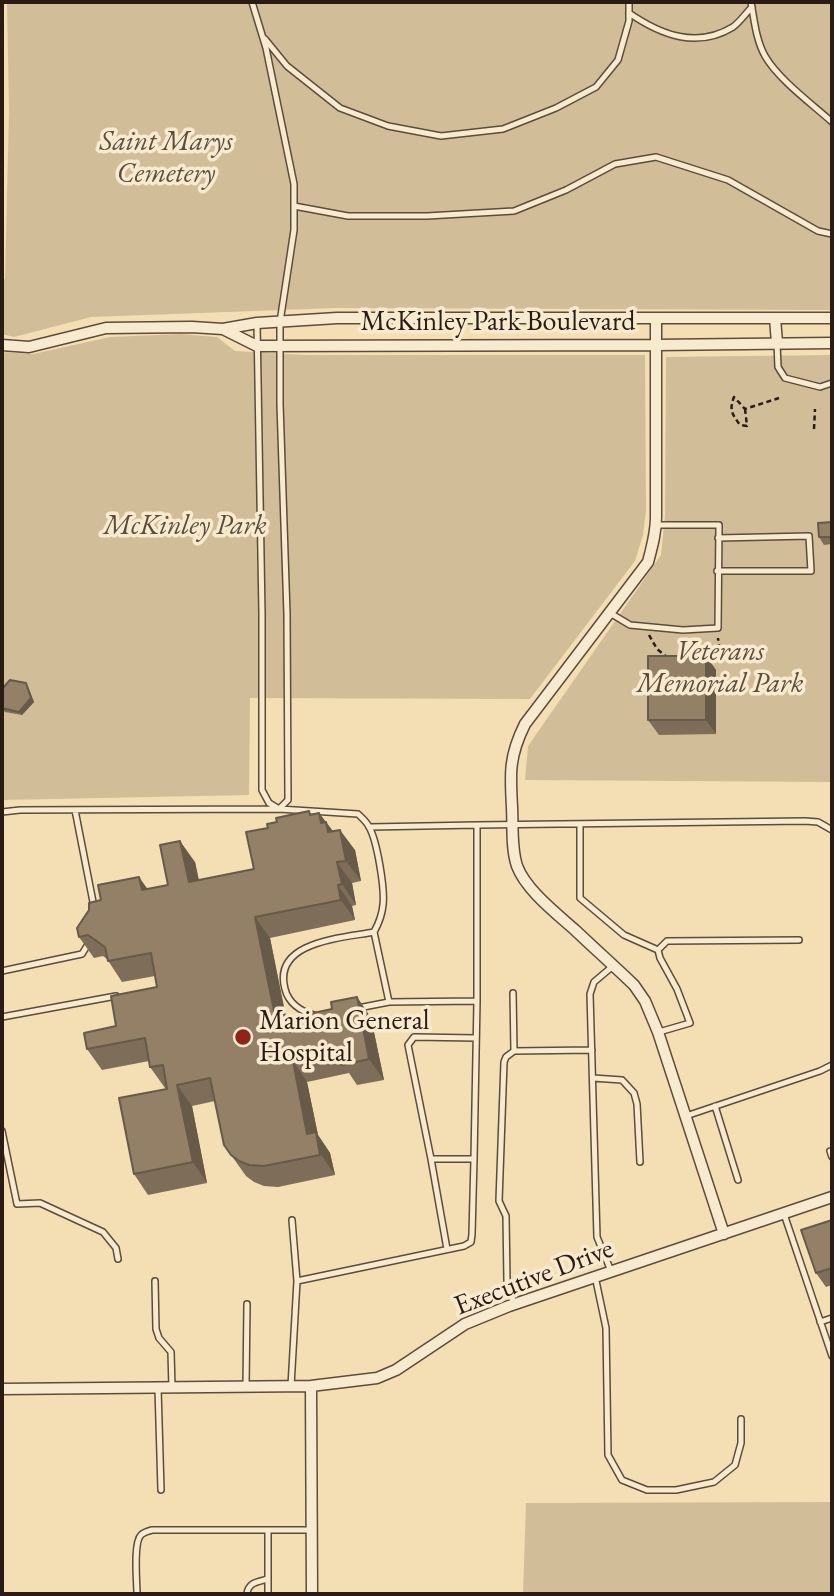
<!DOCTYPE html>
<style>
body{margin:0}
#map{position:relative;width:834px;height:1596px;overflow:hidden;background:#f4deb4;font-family:"EB Garamond",serif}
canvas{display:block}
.frame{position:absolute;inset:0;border:4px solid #2a1b14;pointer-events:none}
</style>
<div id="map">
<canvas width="834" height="1596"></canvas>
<div class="frame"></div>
</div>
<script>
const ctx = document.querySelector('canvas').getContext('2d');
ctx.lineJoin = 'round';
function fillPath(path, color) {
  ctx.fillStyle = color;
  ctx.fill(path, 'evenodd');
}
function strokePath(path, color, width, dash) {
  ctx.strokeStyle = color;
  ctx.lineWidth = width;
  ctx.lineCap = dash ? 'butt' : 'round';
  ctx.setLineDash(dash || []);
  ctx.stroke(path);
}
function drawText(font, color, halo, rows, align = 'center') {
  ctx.font = font + ' "EB Garamond",serif';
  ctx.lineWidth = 7;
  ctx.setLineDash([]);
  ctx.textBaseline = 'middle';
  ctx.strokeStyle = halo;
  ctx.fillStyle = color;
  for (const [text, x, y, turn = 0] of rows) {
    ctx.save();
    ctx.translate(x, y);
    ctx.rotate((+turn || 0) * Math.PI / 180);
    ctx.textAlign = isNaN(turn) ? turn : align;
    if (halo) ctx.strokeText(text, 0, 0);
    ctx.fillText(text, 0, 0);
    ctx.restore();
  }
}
fillPath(new Path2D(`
 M7 2H832V310L336 308 91 317 14 337 2 334V280L5 279 9 112Z
 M180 334 217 337 235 351 304 355H645L646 510 643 535 635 561 530 699 250 698 249 795 2 800V352L33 354 110 337Z
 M832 355V782L525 780 528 746 661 555 665 516 666 357Z
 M832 1502V1594H523L526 1503Z`), '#d2bd99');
const lane = new Path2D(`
 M252 2 266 48 294 184V230L280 322V404L287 614 288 800 279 809 269 803 262 790V614L257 323
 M751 2C754 19 756 40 765 56 778 79 812 104 832 122
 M629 13C661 35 697 49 733 27 740 22 746 13 752 7
 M265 39 287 66 340 108 388 126 441 136 503 129 556 108 596 87 618 60 629 21V2
 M294 206 348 216H427L514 211 566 190 615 164 656 157 728 180 818 231 832 234
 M777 343 778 367 785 378 820 387 832 383
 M717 571H811L809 536 718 538
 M610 613 630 625 683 630 718 628 719 525H656
 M75 810 94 907
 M2 812 20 810 279 809 358 814C362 818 367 822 369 827 377 840 385 889 383 905 382 915 379 923 374 932
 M580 824V898L624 935 658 950 660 958 677 989 690 1023 659 1032
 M477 825 805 821 818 822 832 830
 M370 827 477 825V1001L389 1002
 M374 932 389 1002 317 1016C302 1012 289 1005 285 989 272 941 343 938 374 932Z
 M658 950 667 941 799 940
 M2 971 82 954 90 941
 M513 993 514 1051 506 1057 504 1062 499 1201 506 1216 507 1281 514 1304
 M2 1017 116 996
 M476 1038 414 1037 408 1045 431 1159H474L477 1001
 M514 1051 592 1050
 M593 1078 622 1080 634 1093 637 1104 640 1162
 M715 1106 738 1180
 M686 1116 820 1071 832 1065
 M2 1131 17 1204 40 1203 103 1232 116 1248 118 1259
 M830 1151 832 1157
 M431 1159 447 1249
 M784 1214 832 1356
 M611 1271 597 1237 590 994 594 982 613 966
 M595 1276 606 1328 608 1455 622 1480 647 1490H676L714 1482 735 1465 741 1443V1419
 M155 1281 156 1329 159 1338 171 1352 172 1388
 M297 1281 464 1246 471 1242 472 1234 474 1159
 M820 1322 832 1318
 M291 1386 297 1281 292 1220
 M246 1387 247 1304
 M158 1388 161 1490
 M268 1530V1594
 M137 1594C137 1582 133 1543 141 1535 144 1532 148 1531 152 1530H311
 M247 1594C248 1582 258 1582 268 1579`);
const street = new Path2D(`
 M656 318V517C656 533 652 547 648 562L525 724C509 756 510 773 512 807 513 826 511 848 517 866 526 890 556 913 575 930 594 948 614 966 634 985L645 1001 658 1032 724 1234
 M775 318 777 343
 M223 329 257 346 656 345 832 343
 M2 345 29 347 106 328 192 327 223 329 257 323 337 318H832
 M311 1386 312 1594
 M2 1389 311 1386 377 1378 396 1370 465 1324 509 1306 832 1197`);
strokePath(lane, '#5c4c3c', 8);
strokePath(street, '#5c4c3c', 13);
strokePath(new Path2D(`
 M745 409 747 426 740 425C732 414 729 410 734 397L745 409 779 398
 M814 429 815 409
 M649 635 657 649 667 657
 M705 658H708L719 649 718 638`), '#2a1b14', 2.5, [5, 3.5]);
strokePath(lane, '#f8eace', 5);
strokePath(street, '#f8eace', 10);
fillPath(new Path2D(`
 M832 522V544L824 545 819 537Z
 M706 656 716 670V734L659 735 648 720Z
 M28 687 34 702 22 715 5 712 2 708Z
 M319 813 333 831 355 850 361 881 352 883 356 905 352 906 355 920 270 938 286 1019 332 1009 357 997 371 1018 384 1080 357 1085 349 1073 307 1082 318 1135 330 1153 335 1175 278 1187 264 1186 254 1182 246 1176 224 1145 215 1101 192 1106 207 1183 148 1195 134 1174 167 1088H165L150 1067 149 1061 102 1070 87 1049 116 1026 157 987 155 976 122 982 107 959 103 956 94 958 79 937 148 889 168 885 195 862 199 880 254 869 268 828Z
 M832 1220V1285L826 1287 816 1273Z`), '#7e6e59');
fillPath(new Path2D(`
 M706 656 716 670V734L706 720Z
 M26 683 28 687 34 702 22 715 19 712Z
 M319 813 341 842 343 853 321 823Z
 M340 830 355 850 361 881 346 861Z
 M180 841 195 862 203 903 189 882Z
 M337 862 352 883 356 905 342 884Z
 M139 877 154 898 142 890Z
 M338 885 352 906 355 920 341 900Z
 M255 917 270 938 291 1041 276 1021Z
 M357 997 371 1018 384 1080 369 1059Z
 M293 1061 307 1082 318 1135 330 1153 335 1175 307 1134Z
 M177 1085 192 1106 207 1183 193 1162Z`), '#675a48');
const building = new Path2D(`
 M832 522V537H819L818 523Z
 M648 656H706V720H648Z
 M10 680 26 683 31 698 19 712 2 708V689Z
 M309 811 310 815 319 813 321 823 326 822 328 832 340 830 346 861 337 862 342 884 338 885 341 900 255 917 276 1021 332 1009 331 1002 357 997 369 1059 342 1065 340 1051 293 1061 307 1134 316 1132 320 1155 264 1166 249 1165 239 1161 231 1155 224 1145 210 1078 177 1085 193 1162 134 1174 119 1098 167 1089 163 1065 150 1067 145 1038 87 1049 84 1033 116 1026 111 996 157 987 151 953 108 961 105 947 88 935 79 937 77 928 89 910V903L101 900 98 885 139 877 142 890 168 885 160 845 180 841 189 882 254 869 246 832 268 828 267 824 277 822 276 818Z
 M832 1220V1268L816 1273 801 1230Z`);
fillPath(building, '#938067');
strokePath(building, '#675a48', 2);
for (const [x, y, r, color] of [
 [243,1037,9,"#8f2418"]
]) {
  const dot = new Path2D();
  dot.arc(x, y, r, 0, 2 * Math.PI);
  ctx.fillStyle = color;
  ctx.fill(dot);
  strokePath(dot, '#f8eace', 2.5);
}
drawText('italic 28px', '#5c4c3c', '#f8eace', [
 ["Saint Marys",166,142],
 ["Cemetery",166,174],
 ["McKinley Park",185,526],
 ["Veterans",720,652],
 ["Memorial Park",720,684]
]);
drawText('28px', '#2a1b14', '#f8eace', [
 ["McKinley Park Boulevard",498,322],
 ["Executive Drive",534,1278,-21]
]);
drawText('28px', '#2a1b14', '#f8eace', [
 ["Marion General",259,1021],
 ["Hospital",259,1053]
], 'left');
</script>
